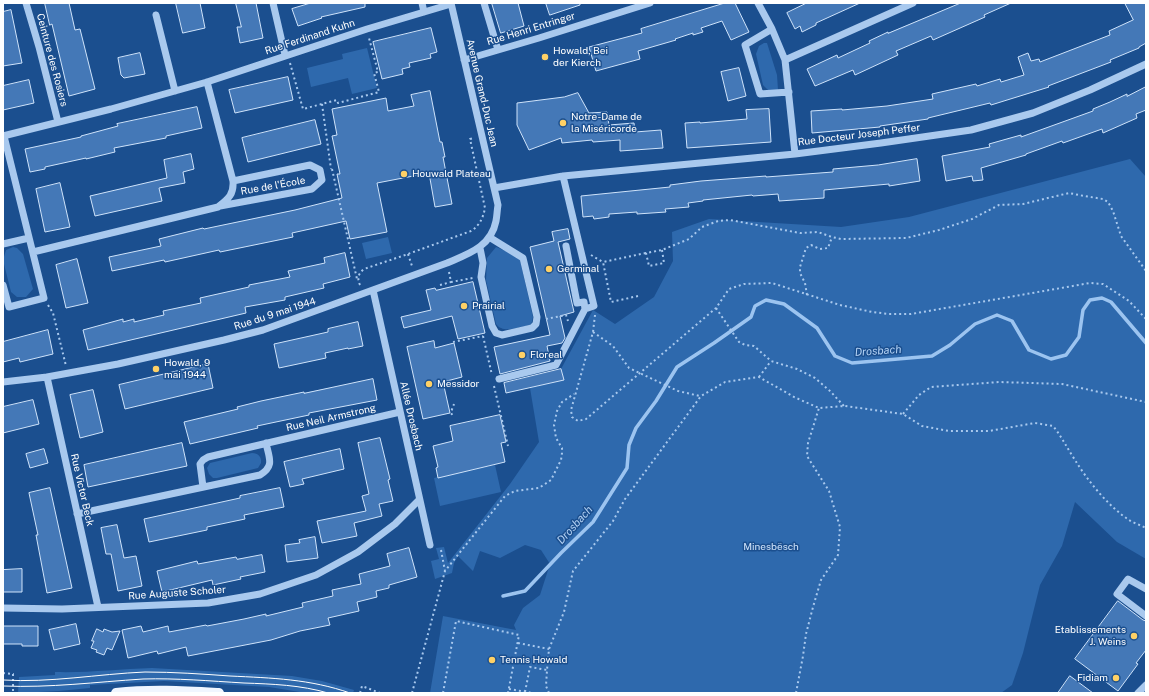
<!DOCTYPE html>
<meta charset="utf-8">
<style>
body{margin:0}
#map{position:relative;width:1149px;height:696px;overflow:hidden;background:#1b4f8f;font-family:"Public Sans",sans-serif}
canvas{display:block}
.frame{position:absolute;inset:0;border:4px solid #fff;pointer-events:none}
</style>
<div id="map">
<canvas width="1149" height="696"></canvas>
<div class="frame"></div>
</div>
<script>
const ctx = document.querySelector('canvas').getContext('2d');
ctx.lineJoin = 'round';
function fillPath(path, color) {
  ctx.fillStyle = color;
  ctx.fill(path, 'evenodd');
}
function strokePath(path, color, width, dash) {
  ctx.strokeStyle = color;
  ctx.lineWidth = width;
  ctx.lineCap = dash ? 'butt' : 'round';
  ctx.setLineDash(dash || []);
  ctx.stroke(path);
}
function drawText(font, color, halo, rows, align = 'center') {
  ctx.font = font + ' "Public Sans",sans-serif';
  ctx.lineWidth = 3;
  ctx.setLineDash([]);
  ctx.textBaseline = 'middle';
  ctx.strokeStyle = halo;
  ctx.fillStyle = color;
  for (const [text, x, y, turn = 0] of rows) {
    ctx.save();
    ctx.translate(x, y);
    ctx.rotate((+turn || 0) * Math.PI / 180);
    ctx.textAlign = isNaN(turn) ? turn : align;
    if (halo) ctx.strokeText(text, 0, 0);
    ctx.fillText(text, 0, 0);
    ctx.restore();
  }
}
fillPath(new Path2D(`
 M764 43H767L777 75 778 90H768L763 85 756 54 759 46Z
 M367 48 377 88 352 94 348 78 311 87 307 68 343 59 342 54Z
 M1130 159 1146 177V559L1117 542 1075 502 1062 546 1040 585 1023 653 1012 685 1001 693H430L443 616 516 630 514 625 523 608 540 595 550 564 541 550 525 545 500 558 480 551 473 571 458 556 454 563 452 573 435 579 431 561 439 559 436 548 444 547 448 563 510 484 539 442 530 388 564 380 561 369 593 310 615 324 654 297 673 261 672 232 709 219 841 227 909 217Z
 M388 237 392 253 366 259 362 243Z
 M13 247 17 248 23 254 33 289 26 297H17L11 292 3 260 6 250Z
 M496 247 506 251 520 260 533 317 532 322 530 325C519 327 503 334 496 324L486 280 487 258Z
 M252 453C258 453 262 457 261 463L258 468 217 478H213L209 474 207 468 210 463Z
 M495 465 501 492 440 506 434 478Z
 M152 668 292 676 322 681 354 690 353 693H306L269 687 164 681 90 685V688L59 691 18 693 19 677 55 675V672C87 673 119 669 152 668Z`), '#2e69ad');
strokePath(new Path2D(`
 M503 596 525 591 561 553 593 522 627 468 629 445 636 428 656 401 677 367 714 343 751 317 755 306 766 300 784 304 817 328 835 356 852 363 932 356 950 345 975 324 997 315 1012 321 1029 350 1051 359 1066 355 1079 337 1083 310 1090 300 1102 298 1111 302 1146 343`), '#9cc4f0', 3.5);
const building = new Path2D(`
 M45 3H69L75 30 80 29 95 89 69 96 52 24 50 25Z
 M176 3H200L205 28 183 33Z
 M236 3H256L263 38 240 43 237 27H241Z
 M311 3H365V7L321 17 322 18 298 26 292 9Z
 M492 3H518L524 26 501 33Z
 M546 3H580V5L550 15Z
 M725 3H735L749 32 731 40 722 21 701 28 703 32 693 35V33L675 39 676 40 638 51 640 59 596 71 589 47 642 33 641 29Z
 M807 3H860L816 23V25L802 32 800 26 795 29 787 13Z
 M961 3H1011L984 15 985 17 933 40 931 36 896 51 898 55 855 75 853 70 815 86 807 69 837 55 838 58 870 43 869 41 888 32V33Z
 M1125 3H1146V43L1139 47V48L1110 60 1111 62 1048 86 1049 87 991 105 990 103 928 118V119L880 126V127L812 133 811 111 842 109V110L887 106 933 99 932 94 976 84 977 86 1000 79 1001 82 1024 75 1018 57 1028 53 1031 61 1039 59 1040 62 1110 35 1109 31 1133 20Z
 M11 10 22 63 3 66V12Z
 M431 28 437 52 430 54 431 58 409 63 410 67 402 69 403 74 382 79 373 42Z
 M140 53 145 74 124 78 121 75 118 58Z
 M739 68 746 96 728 101 721 72Z
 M288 77 293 100 235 113 229 90Z
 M29 80 34 103 3 110V86Z
 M1146 87V110L1136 114 1137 118 1103 133 1102 129 1063 143 1062 141 1026 154V155L981 168 983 180 973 181 972 176 946 181 942 156 990 147 989 144 1021 135V137L1093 111V109L1110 102 1127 94V96Z
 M430 91 440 142H442L445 157H443L452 204 435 207 429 173 377 183 387 232 350 239 346 221 292 233 293 237 220 252 219 250 165 262 164 260 112 271 109 257 161 246 159 239 203 228 204 229 295 210 342 198 337 174H340L332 136 337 135 332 109 386 98 388 111 414 106 411 95Z
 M578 93 589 113 607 112 609 125 634 123 635 132 661 130 663 148 620 151V140L593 142 592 140 562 143 561 138 529 150 517 125V103L564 97Z
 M197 107 202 128 166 136V138L114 148 115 152 86 159V158L45 167V169L30 172 25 149 81 137V136L118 126 117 124Z
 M769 109 771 142 687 148 685 123 700 122V123L747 119 746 110Z
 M315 120 321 144 248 162 242 138Z
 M191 154 194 169 183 172 185 183 159 188 162 201 95 216 90 196 167 178 164 160Z
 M917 159 920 181 889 186V184L824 190V198L779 201 778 194 753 196 752 195 703 200V201L688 203 689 207 665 209 666 212 637 214V212L609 214V217L594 219 593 216 583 217 581 196 670 187V185L701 181 766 176V177L833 172V169L878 165Z
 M60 183 70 227 45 232 36 189Z
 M568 229 570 239 558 242 574 312 560 316 565 338 562 343 547 346 550 361 500 374 494 347 550 335 530 247 554 241 552 232Z
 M345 253 350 277 323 284 324 288 285 297V300L245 307 246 313 88 350 83 330 123 319V322L134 319V322L164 315 163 311 201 303 200 298 249 287V285L290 277 288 271 325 263 324 258Z
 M77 259 88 303 66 308 56 265Z
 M473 282 485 333 458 339 452 316 404 328 401 317 431 310 426 290 435 288 436 290Z
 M358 322 363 346 348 349V348L325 353 326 358 279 368 274 344 328 332V329Z
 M48 330 53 354 20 362 19 358 3 362V342Z
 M434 341 435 348 454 343 462 377 443 382 450 413 423 419 407 347Z
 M208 364 213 388 125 409 119 385Z
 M561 369 564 380 506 393 504 383Z
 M373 379 377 400 309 413V415L257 426 258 428 190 444 184 422 238 409 237 407 261 401 304 392V393Z
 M93 390 103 432 80 438 70 395Z
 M33 400 39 424 3 433V407Z
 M500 415 506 442 501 443 505 462 438 478 436 468 438 467 433 446 453 441 450 426Z
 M380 438 390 479 388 480 393 501 379 504 382 516 354 523 357 536 322 543 317 521 366 511 362 496 369 494 358 443Z
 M182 443 187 466 88 487 84 465Z
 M44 449 48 463 30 468 26 454Z
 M340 449 344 469 302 479 304 484 290 487 284 462Z
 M50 488 72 588 47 593 36 535H38L29 493Z
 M280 488 284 507 244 515 245 519 207 527V530L149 542 144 519 240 498V496Z
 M117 525 124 558 136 556 142 586 118 591 111 554H106L101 528Z
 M315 537 318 558 287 562 285 545 300 543 299 540Z
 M409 548 417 577 389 585V588L376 591 377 597 357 602 359 611 328 618 330 625 300 631 271 640 188 656 186 647 158 654 157 651 128 658 122 630 141 626 143 632 168 626 169 632 206 625 207 626 244 619 266 614V616L303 607 302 603 333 596 332 590 361 584 359 574 390 566 387 554Z
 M262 555 265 572 240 577 241 579 213 585 212 580 162 592 157 571 197 561 198 564 236 557 237 559Z
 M22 569V592H3V570Z
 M1118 601 1143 620 1146 621V650L1136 663 1138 664 1118 691 1075 659Z
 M76 624 80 644 54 650 49 630Z
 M3 626H38V646H22V644H3Z
 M97 629 103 632 104 629 112 632 120 631 112 650 107 648 104 655 96 652 97 650 91 648 94 641H92Z
 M1070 676 1093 693H1058Z`);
fillPath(building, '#4478b7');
strokePath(building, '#cfe3fa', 1);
strokePath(new Path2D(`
 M290 63 303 109 337 100 338 103 379 92 374 73 378 72 369 38
 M322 104 331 169
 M332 169 357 279
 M662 250 664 263 649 266 646 253 662 250 689 239 702 227 718 221 730 220 800 233 818 232 832 237 841 239 906 238 939 230 972 219 999 205 1023 204 1069 193 1084 196 1103 199 1108 202 1113 211 1121 236 1146 271
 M408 254 412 266
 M591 255 603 262
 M449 272 451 282 473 278
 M360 285C357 278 358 274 364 269L408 254 471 231C480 225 483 218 485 208L470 139 474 138
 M440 285 451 282
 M807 295 805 283 800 273V267L806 248 811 245 820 249 828 248 832 237
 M638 296 611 302 603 262 646 253
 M48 305 53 313 66 366
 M716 308 739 342 745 345 754 346 771 361 797 369 815 378 830 391 844 406
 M595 315 593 332 571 410 572 417 578 421 586 419 716 308 729 289 744 284 772 283 840 305 872 312 889 314H911L1090 283 1103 284 1129 301 1146 319
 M546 319 566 315 568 321
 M593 332 613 346 629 368 678 391 700 396
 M483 336 492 375
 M453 342 483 336
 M759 377 771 361
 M494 386 508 446
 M903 414 919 395 931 387 999 382 1062 384 1146 402
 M452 415 451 412 454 404
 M441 550 445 571
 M518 643 549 649
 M3 673 13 674V693
 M509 689 533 693
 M525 692 530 667 547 670
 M360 693 362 686 380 693
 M412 693 445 571 505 496 515 491 539 488 551 480 561 460 562 453V448L556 438 554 425 557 411 562 402 574 394
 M443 693 456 621 519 635 508 693
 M549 693 546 686 547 670 549 649 564 612 573 571 613 521 625 499 701 396 725 382 759 377 794 397 819 408 845 406 903 414 922 426 949 431H989L1035 423 1053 426C1062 437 1067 448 1075 460 1088 481 1108 506 1129 520 1134 523 1140 525 1146 528
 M796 693 803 656 806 634 813 607 821 580 838 555 840 527 829 491 807 456 808 443 819 408`), '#a9c9ee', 2, [2, 3]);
strokePath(new Path2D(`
 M26 3 39 47 58 122
 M273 3 285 55
 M422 3 424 12
 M484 3 498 50
 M758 3 772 29 785 60 795 154
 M156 15 175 91
 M772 29 745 45 760 94 789 92
 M464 60 539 38 650 3
 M785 60 913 3
 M3 136 111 109 207 82 367 29 451 4
 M563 176 594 306 585 309
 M494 188 563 176 795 154 881 143 971 130 1033 113 1090 90 1146 64
 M220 206 312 189 322 180 320 170 310 165 233 181
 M3 244 29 238
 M480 248 483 263 481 277 492 326 496 333 502 335 532 328 536 324 537 317 523 258 489 237
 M33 252 218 207C228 199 234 195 233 181L207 82
 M3 285 9 307 44 298 4 136
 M373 290 430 545
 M47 377 98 607
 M499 379 556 365 585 309 584 302 577 303 566 246
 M3 382 47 377 118 364 224 340 263 330 447 263C468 254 491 247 496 221 497 216 497 211 498 205L451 3
 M203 487 200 464 203 460 208 457 400 412
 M77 514 260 475C275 466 269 458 266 443
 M1146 589 1128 579 1117 594 1146 616
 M3 608 62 609 208 603 260 594 316 575 358 552 395 524 419 500
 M1138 693 1146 685`), '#a9c9ee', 7);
strokePath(new Path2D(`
 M116 693C151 689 184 691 219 693`), '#f0f6ff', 10);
strokePath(new Path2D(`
 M3 680C50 683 98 674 145 672 174 672 202 674 230 676 272 678 310 679 350 693
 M3 686C50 688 96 682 143 679 176 678 210 681 244 683 272 684 301 685 328 693`), '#fff', 1);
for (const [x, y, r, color] of [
 [545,57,4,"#ffd166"],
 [563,123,4,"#ffd166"],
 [404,174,4,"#ffd166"],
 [549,269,4,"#ffd166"],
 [464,306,4,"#ffd166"],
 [522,355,4,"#ffd166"],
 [156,369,4,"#ffd166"],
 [429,384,4,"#ffd166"],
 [1134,636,4,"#ffd166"],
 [492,660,4,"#ffd166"],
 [1116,678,4,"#ffd166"]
]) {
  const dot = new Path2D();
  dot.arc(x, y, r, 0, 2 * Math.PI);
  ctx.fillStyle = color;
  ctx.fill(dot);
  strokePath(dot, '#1b4f8f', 1.5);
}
drawText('10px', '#fff', '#1b4f8f', [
 ["Rue Henri Entringer",531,29,-17],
 ["Rue Ferdinand Kuhn",310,37,-18],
 ["Ceinture des Rosiers",52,60,75],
 ["Avenue Grand-Duc Jean",482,93,77],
 ["Rue Docteur Joseph Peffer",859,135,-7],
 ["Rue de l'École",273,186,-10],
 ["Rue du 9 mai 1944",275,314,-18],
 ["Allée Drosbach",411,416,77],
 ["Rue Neil Armstrong",331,418,-13],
 ["Rue Victor Beck",82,490,77],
 ["Rue Auguste Scholer",177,593,-4]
]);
drawText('10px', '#fff', '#1b4f8f', [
 ["Howald, Bei",553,51],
 ["der Kierch",553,63],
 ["Notre-Dame de",571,117],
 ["la Miséricorde",571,129],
 ["Houwald Plateau",412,174],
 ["Germinal",557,269],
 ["Prairial",472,306],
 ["Floreal",530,355],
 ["Howald, 9",164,363],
 ["mai 1944",164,375],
 ["Messidor",437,384],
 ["Etablissements",1126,630,"right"],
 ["J. Weins",1126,642,"right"],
 ["Tennis Howald",500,660],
 ["Fidiam",1108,678,"right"]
], 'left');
drawText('10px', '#cfe3fa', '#1b4f8f', [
 ["Minesbësch",771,547]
]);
drawText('italic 11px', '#b5d3f5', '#1b4f8f', [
 ["Drosbach",878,351,-4],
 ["Drosbach",575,525,-48]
]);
</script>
